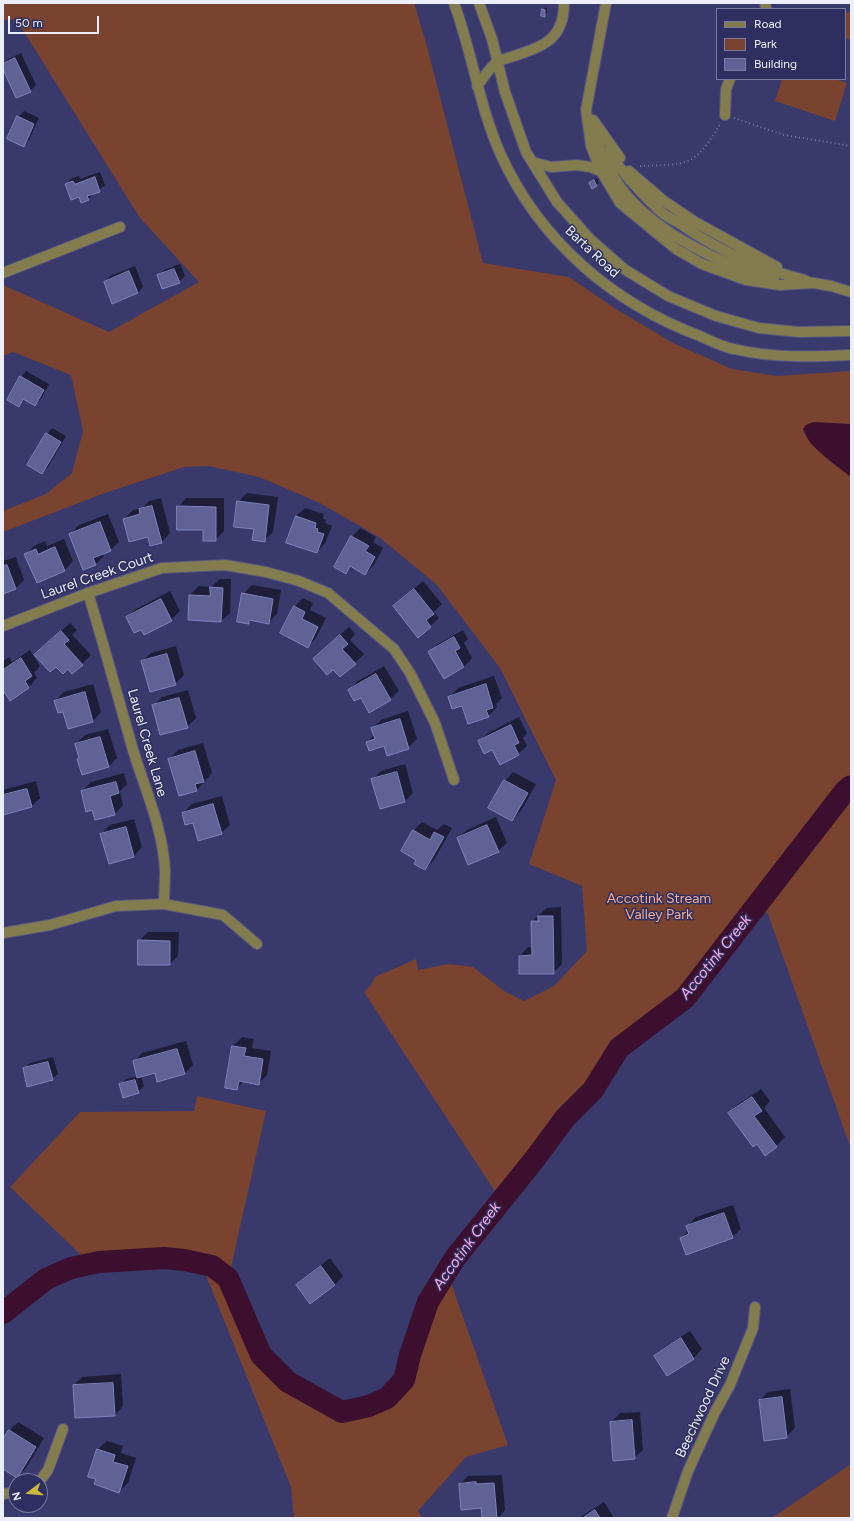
<!DOCTYPE html>
<style>
body{margin:0}
#map{position:relative;width:854px;height:1521px;overflow:hidden;background:#39396c;font-family:Figtree,sans-serif}
canvas{display:block}
.frame{position:absolute;inset:0;border:4px solid #edeefb;pointer-events:none}
.legend{position:absolute;left:716px;top:8px;width:130px;height:72px;box-sizing:border-box;background:#2f2e60;border:1px solid #7b7b9e;margin:0;padding:5px 7px;list-style:none;font-size:12px;color:#edeefb}
.legend li{display:flex;align-items:center;gap:8px;height:20px}
.legend b{width:20px;border:1px solid #7b7b9e}
.north{position:absolute;left:8px;top:1473px;width:40px;height:40px;box-sizing:border-box;background:#2f2e60;border:1px solid #7b7b9e;border-radius:50%;rotate:254deg;font-size:11px;font-weight:700;line-height:16px;text-align:center;color:#edeefb}
.north::after{content:'';display:block;margin:auto;width:14px;height:18px;background:#cbba39;clip-path:polygon(50% 0,100% 100%,50% 72%,0 100%)}
.scale{position:absolute;left:8px;top:16px;width:91px;height:18px;box-sizing:border-box;border:2px solid #edeefb;border-top:0;padding-left:5px;font-size:12px;line-height:14px;white-space:nowrap;color:#edeefb;-webkit-text-stroke:3px #2f2e60;paint-order:stroke}
</style>
<div id="map">
<canvas width="854" height="1521"></canvas>
<div class="frame"></div>
<ul class="legend">
<li><b style="height:5px;background:#827c4f"></b>Road</li>
<li><b style="height:11px;background:#79432f"></b>Park</li>
<li><b style="height:11px;background:#606195"></b>Building</li>
</ul>
<div class="north">N</div>
<div class="scale">50 m</div>
</div>
<script>
const ctx = document.querySelector('canvas').getContext('2d');
ctx.lineJoin = 'round';
function fillPath(path, color) {
  ctx.fillStyle = color;
  ctx.fill(path, 'evenodd');
}
function strokePath(path, color, width, dash) {
  ctx.strokeStyle = color;
  ctx.lineWidth = width;
  ctx.lineCap = dash ? 'butt' : 'round';
  ctx.setLineDash(dash || []);
  ctx.stroke(path);
}
function drawText(font, color, halo, rows, align = 'center') {
  ctx.font = font + ' Figtree,sans-serif';
  ctx.lineWidth = 3;
  ctx.setLineDash([]);
  ctx.textBaseline = 'middle';
  ctx.strokeStyle = halo;
  ctx.fillStyle = color;
  for (const [text, x, y, turn = 0] of rows) {
    ctx.save();
    ctx.translate(x, y);
    ctx.rotate((+turn || 0) * Math.PI / 180);
    ctx.textAlign = isNaN(turn) ? turn : align;
    if (halo) ctx.strokeText(text, 0, 0);
    ctx.fillText(text, 0, 0);
    ctx.restore();
  }
}
fillPath(new Path2D(`
 M3 3H414L426 43 483 263 569 277 616 309 673 343 732 369 777 376 851 371V1149L768 914 757 905 685 998 619 1048 594 1069 580 1092 564 1107 498 1196 364 992 371 985 375 977 416 959 418 970 449 964 473 967 504 991 524 1001 554 986 587 951 582 886 529 864 556 780 500 668 437 585 379 537 320 503 259 477 209 466 184 467 102 494 3 532V511L46 494 72 473 83 431 71 375 13 352 3 356V285L109 332 199 282 140 218 16 19 3 20Z
 M845 12H851V40L845 38Z
 M782 79H835L847 83 835 121 775 101Z
 M197 1096 266 1111 230 1272 273 1368 351 1408 394 1389 424 1287 444 1263 508 1445 466 1457 418 1511 422 1518H294L291 1487 197 1253 82 1256 10 1187 80 1112 194 1111Z
 M851 1464V1518H772Z`), '#79432f');
fillPath(new Path2D(`
 M813 422 851 424V477C836 465 808 447 803 429L806 425Z`), '#3c0f2e');
fillPath(new Path2D(`
 M546 7 547 8V13L544 16 543 10Z
 M21 53 36 85 30 91 3 67V64L8 59Z
 M24 111 39 118 29 140 24 146 18 117Z
 M100 172 105 185 88 199 79 195 66 184 72 178 79 176 80 179Z
 M597 178 599 183 596 185 593 181Z
 M180 264 185 276 179 282 158 276 164 270Z
 M135 266 143 287 138 293 105 282 110 276Z
 M26 371 49 384 41 399 35 405 25 399 19 405 21 377Z
 M52 428 66 436 48 467 42 473 47 434Z
 M247 493 278 497 273 532 264 541 238 502Z
 M161 498 170 533 162 542 124 519 133 510 142 508 149 501Z
 M186 498H224V531L215 540 178 507Z
 M305 508 324 514 323 519 326 520 325 523 332 526 325 543 317 552 296 516Z
 M108 514 119 542 110 550 103 553 104 556 96 564 70 534 79 525Z
 M360 528 376 537 373 542 383 548 374 565 365 574 352 566 346 572 352 537Z
 M64 539 73 561 65 570 37 581 26 554 34 546 45 541 47 546Z
 M16 557 24 580 16 588 3 593V561Z
 M220 579H231L230 613 221 621 190 595 199 586 211 587Z
 M423 581 442 604 434 612 439 618 418 637 394 606Z
 M252 585 281 590 277 614 268 623 251 620 248 623 243 594Z
 M170 591 180 611 171 620 127 617 136 609Z
 M303 598 313 603 310 610 326 618 316 638 307 647 281 632 295 606Z
 M70 623 77 630 72 635 91 655 82 664 68 668 44 646Z
 M349 627 355 634 350 640 364 654 355 663 323 650Z
 M463 630 468 639 464 643 472 658 464 667 430 653 438 644Z
 M176 646 184 675 175 684 142 661 151 653Z
 M30 650 40 666 34 673 37 678 29 687 11 699 3 688V661L9 657 12 662Z
 M384 666 399 691 390 699 361 696 349 690 358 681Z
 M494 676 502 698 496 704 497 707 488 716 449 697 458 688Z
 M93 684 101 712 93 721 69 728 64 711 55 701 64 692Z
 M188 690 196 718 187 727 153 706 162 697Z
 M408 711 417 739 408 748 367 742 374 735 372 728 381 720Z
 M519 717 527 733 523 738 527 746 518 754 493 749 479 742 488 733Z
 M108 729 117 758 108 767 76 744 85 735Z
 M203 743 212 773 197 790 180 795 169 759 178 750Z
 M405 764 413 793 405 801 372 780 381 771Z
 M513 772 536 784 521 811 512 820 505 781Z
 M124 773 127 784 120 791 123 805 115 814 93 809 82 791 91 782Z
 M36 781 40 798 32 806 3 814V790Z
 M222 796 230 825 221 833 194 822 183 813 192 804Z
 M496 817 507 843 498 851 458 838 467 830Z
 M134 819 142 847 134 856 101 834 110 825Z
 M422 822 437 830 444 824 452 828 434 860 425 869 418 859 414 830Z
 M561 907 562 964 553 973 520 956 528 947H533L532 921 547 908Z
 M148 932H179L178 956 170 964 139 941Z
 M242 1037 254 1039 252 1048 271 1051 267 1075 258 1084 244 1081 237 1088 227 1087 233 1046Z
 M186 1041 193 1065 184 1074 155 1072 141 1076 144 1086 138 1092 120 1085 126 1079 138 1076 134 1062 142 1053Z
 M53 1057 58 1074 52 1079 24 1068 30 1063Z
 M761 1089 770 1101 764 1108 785 1137 776 1146 757 1143 729 1113 737 1105Z
 M733 1205 741 1229 732 1237 681 1238 689 1230 687 1226 696 1217Z
 M330 1258 343 1276 335 1285H297Z
 M690 1331 702 1349 694 1358 668 1375 656 1356 664 1348Z
 M121 1374 123 1406 115 1415 74 1385 82 1377Z
 M790 1389 795 1428 786 1437 760 1400 768 1392Z
 M640 1412 643 1450 634 1458 611 1422 620 1413Z
 M18 1422 44 1438 26 1468 17 1477 3 1468V1441L10 1430Z
 M107 1441 123 1446 121 1453 136 1458 128 1483 119 1491 97 1478 89 1476 98 1449Z
 M502 1475 505 1510 498 1518H483L482 1507 460 1484 468 1476Z
 M604 1502 614 1518H579Z`), '#0007');
strokePath(new Path2D(`
 M3 1313 46 1279 71 1268 99 1262 164 1258 184 1260 212 1266 228 1278 261 1355 288 1382 342 1412 369 1406 387 1398 404 1380 410 1355 428 1302 455 1258 534 1160 565 1118 593 1090 619 1048 685 998 845 791 851 786`), '#3c0f2e', 22);
const building = new Path2D(`
 M542 9 545 10V17L541 16Z
 M15 58 31 92 16 98 3 69V64Z
 M17 116 34 124 24 147 7 139Z
 M95 177 100 192 87 196 89 200 81 203 79 197 71 200 65 184 73 181 75 184Z
 M594 180 597 186 592 189 589 183Z
 M174 269 180 283 162 289 157 275Z
 M129 271 138 293 112 304 104 282Z
 M20 376 44 390 35 406 23 399 19 407 7 400Z
 M46 433 61 442 42 474 27 465Z
 M237 501 269 505 265 542 252 540 254 529 234 527Z
 M152 506 162 543 150 546 148 537 129 542 123 519 140 514 139 509Z
 M177 506 216 507V541H203V530H177Z
 M296 516 316 523 315 528 318 529 317 532 324 534 317 553 286 543Z
 M100 522 111 551 93 558 96 565 83 570 69 534Z
 M351 536 369 546 365 551 375 557 365 575 350 566 346 574 334 567Z
 M55 547 65 571 37 583 24 554 36 549 38 554Z
 M7 565 16 589 3 594V566Z
 M210 587 223 588 221 622 188 620 189 595 210 596Z
 M414 589 434 614 426 620 431 627 418 638 393 606Z
 M242 593 273 599 269 624 249 620V624L237 622Z
 M161 599 172 621 144 635 141 630 134 633 126 617Z
 M294 606 305 612 302 619 318 627 308 648 280 633Z
 M61 631 69 640 64 644 83 665 72 674 68 669 63 674 56 667 50 672 34 655Z
 M340 635 348 644 342 649 356 664 340 677 333 670 327 675 313 659Z
 M454 637 460 648 455 651 464 667 444 679 428 652Z
 M167 654 176 685 150 692 141 661Z
 M21 658 32 676 25 681 29 688 10 701 3 690V670Z
 M376 674 391 700 369 713 361 698 354 701 348 690Z
 M486 684 493 708 486 710 489 717 468 724 462 706 452 709 448 697Z
 M85 692 93 722 68 729 63 712 58 713 54 701Z
 M179 698 188 728 160 735 152 705Z
 M400 719 409 749 387 756 384 746 369 751 366 742 375 739 371 728Z
 M511 725 519 743 514 745 519 755 500 765 492 750 484 754 478 741Z
 M100 737 109 767 82 775 77 759 79 758 75 744Z
 M195 751 204 782 195 784 197 791 179 796 168 759Z
 M397 772 405 802 380 809 371 779Z
 M504 780 528 793 512 821 488 808Z
 M116 782 119 793 110 796 115 815 95 820 92 810 86 812 81 791Z
 M27 789 32 807 3 815V795Z
 M213 804 222 834 198 841 193 823 185 825 182 813Z
 M487 825 499 852 468 865 457 838Z
 M126 827 134 857 109 864 100 834Z
 M413 830 430 840 434 832 444 837 425 870 414 864 416 860 401 851Z
 M538 916H553L554 974H519V956L532 955 531 921H538Z
 M138 940 170 941V965H138Z
 M232 1046 246 1048 244 1056 263 1059 259 1085 239 1081 237 1090 225 1088Z
 M177 1049 185 1074 157 1082 155 1073 137 1078 133 1061Z
 M48 1062 53 1080 27 1087 23 1068Z
 M135 1080 139 1093 123 1098 119 1084Z
 M752 1097 762 1111 754 1116 777 1147 765 1156 757 1144 753 1147 728 1113Z
 M724 1213 733 1238 686 1255 680 1238 689 1234 686 1226Z
 M321 1266 335 1285 310 1304 296 1285Z
 M681 1338 694 1359 667 1376 654 1356Z
 M113 1383 115 1416 75 1418 73 1385Z
 M782 1397 787 1438 764 1441 759 1400Z
 M632 1420 635 1459 613 1461 610 1422Z
 M9 1430 36 1447 17 1478 3 1469V1439Z
 M97 1449 115 1455 113 1462 128 1466 119 1493 94 1484 96 1479 88 1477Z
 M476 1482V1484L494 1483 497 1518H482L481 1508 461 1510 459 1484Z
 M595 1510 600 1518H583Z`);
fillPath(building, '#606195');
strokePath(building, '#7f82bc', 1);
const minor = new Path2D(`
 M454 3C472 52 479 105 500 153 539 240 612 303 700 336 711 341 722 347 734 349 772 358 812 357 851 355
 M479 3 492 39 505 92 526 152 557 202 590 239 624 269 668 296 716 316 759 328 799 332 851 331
 M606 3 586 110 591 146 601 171 620 203 676 249 702 264 746 280 780 285 814 283
 M765 3 766 9
 M477 86C483 79 489 68 497 62 501 59 509 58 514 56 544 46 564 39 564 3
 M725 115 726 89 730 79
 M593 120 620 158
 M593 129C601 151 610 174 624 192 657 233 724 267 774 278
 M608 152C623 173 640 192 659 210 665 216 674 220 682 225 719 251 761 269 805 280
 M532 162 551 167 577 165 590 167 601 171
 M629 171 664 201 695 222 777 267
 M3 273 120 227
 M808 282 831 286 851 292
 M88 593C104 645 118 698 133 750 145 789 163 829 165 870 165 881 164 893 164 904
 M3 626 88 593 162 568 225 565 266 572 299 581 328 593 394 649 410 673 435 723 454 780
 M3 933 50 925 116 906 164 904 223 915 257 944
 M40 1481 48 1470 63 1429
 M3 1494 16 1492
 M672 1518 688 1471 715 1412 730 1385 753 1328 755 1307`);
strokePath(minor, '#565683', 12);
strokePath(new Path2D(`
 M734 118 784 135 851 146
 M640 166C688 164 694 168 720 124`), '#78789e', 2, [1, 3]);
strokePath(minor, '#827c4f', 10);
drawText('14px', '#edeefb', '#2f2e60', [
 ["Barta Road",592,252,43],
 ["Laurel Creek Court",97,576,-19],
 ["Laurel Creek Lane",147,743,74],
 ["Beechwood Drive",703,1407,-65]
]);
drawText('14px', '#f5b096', '#2f2e60', [
 ["Accotink Stream",659,899],
 ["Valley Park",659,915]
]);
drawText('italic 15px', '#fdaee0', '#2f2e60', [
 ["Accotink Creek",716,957,-51],
 ["Accotink Creek",467,1246,-54]
]);
</script>
